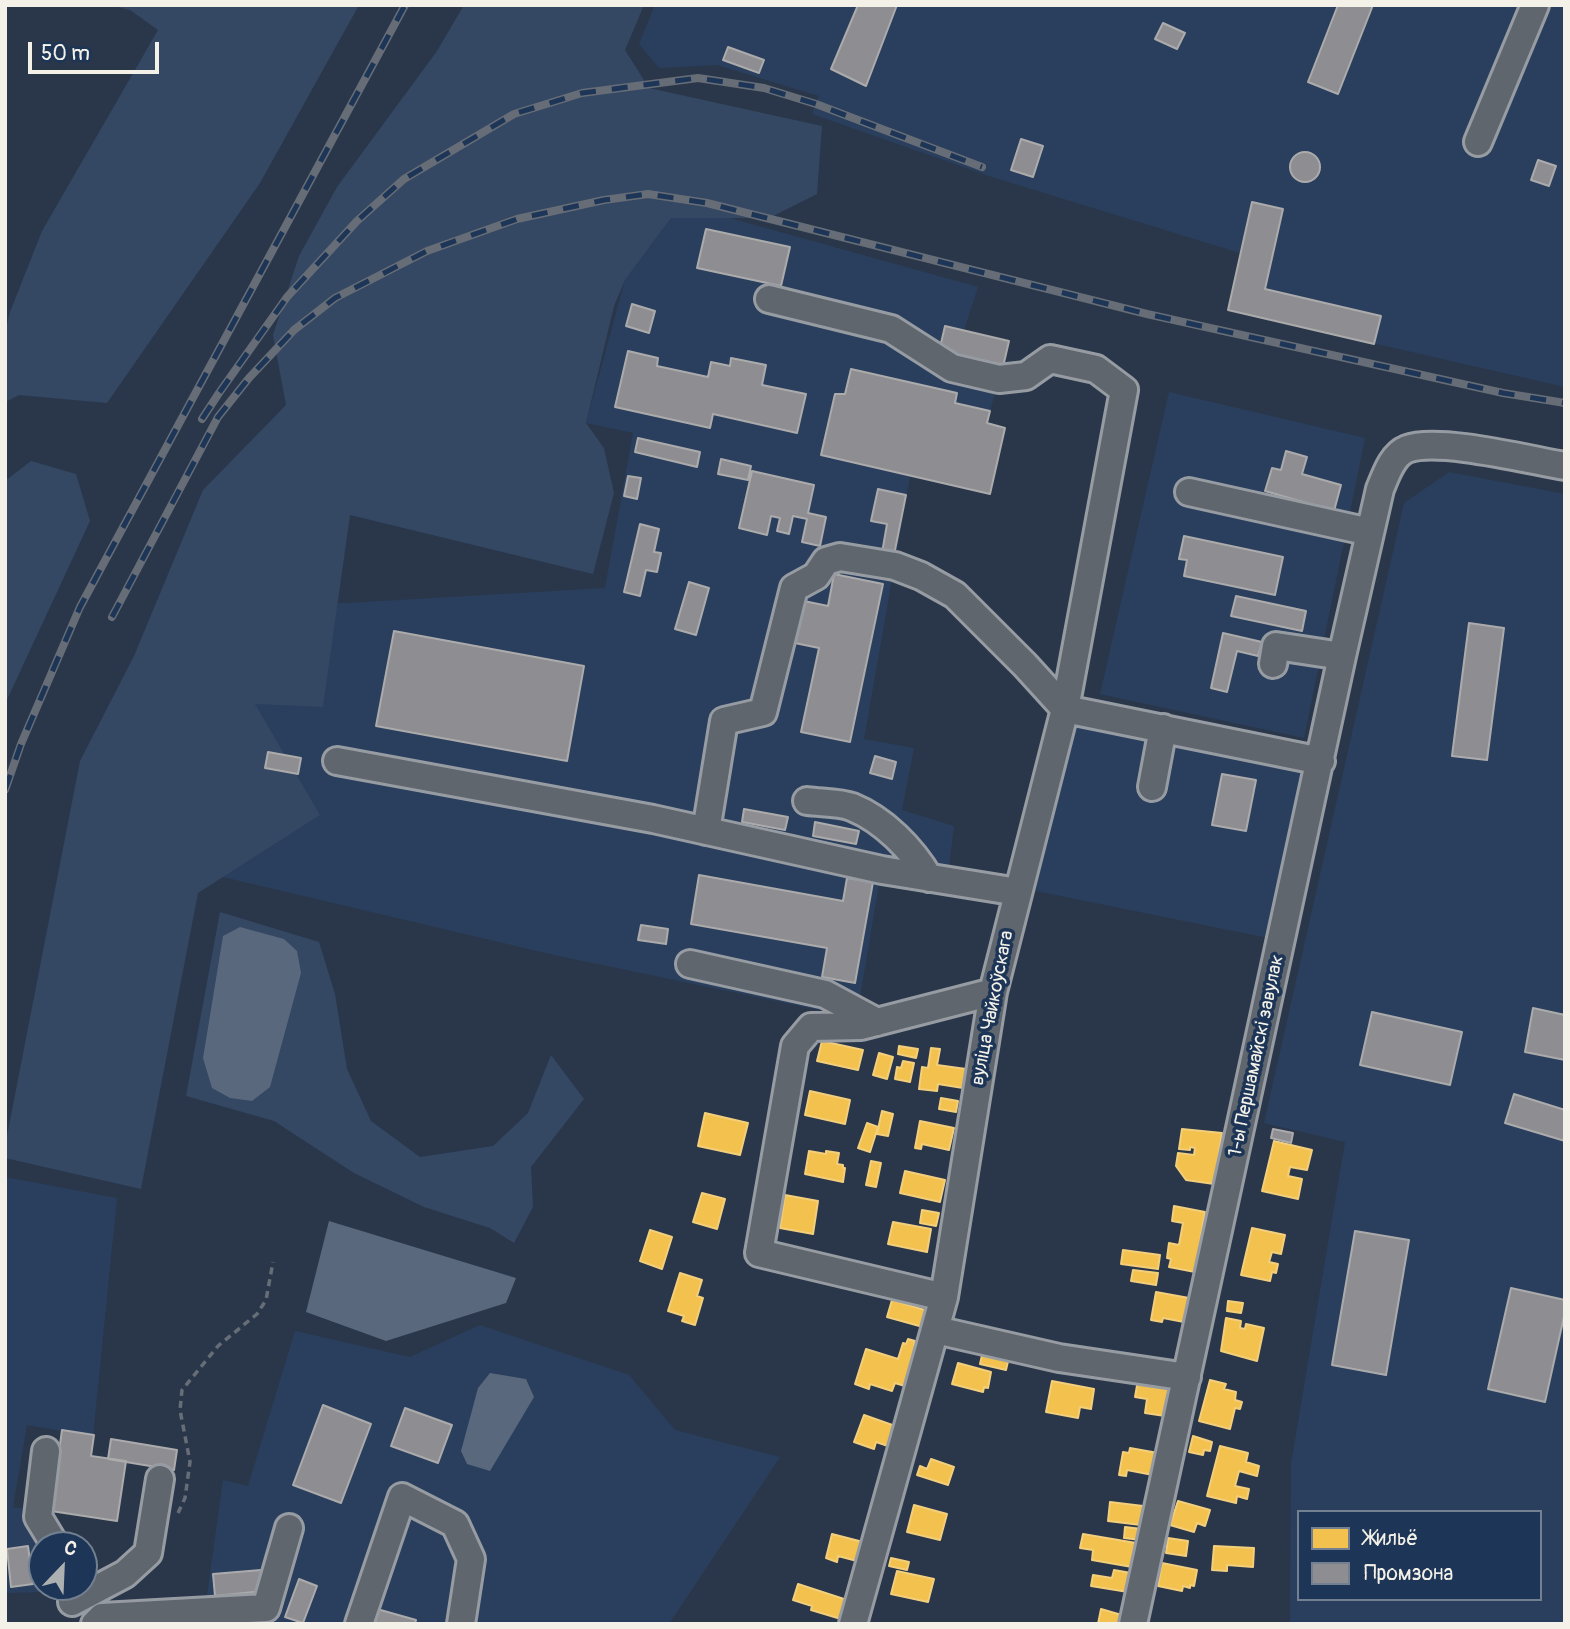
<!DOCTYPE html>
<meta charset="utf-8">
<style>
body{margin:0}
#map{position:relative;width:1570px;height:1629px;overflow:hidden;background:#2a374a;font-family:Pangolin,sans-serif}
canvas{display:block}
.frame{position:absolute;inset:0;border:7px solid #f4f1e8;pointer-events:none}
.legend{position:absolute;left:1297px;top:1510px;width:245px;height:91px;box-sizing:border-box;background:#1d3557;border:2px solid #738091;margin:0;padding:9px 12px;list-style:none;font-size:21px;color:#f4f1e8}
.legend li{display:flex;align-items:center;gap:14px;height:35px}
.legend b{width:35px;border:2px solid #738091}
.north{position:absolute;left:28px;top:1531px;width:70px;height:70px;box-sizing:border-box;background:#1d3557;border:2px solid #738091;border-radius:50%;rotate:23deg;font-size:19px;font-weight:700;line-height:28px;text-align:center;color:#f4f1e8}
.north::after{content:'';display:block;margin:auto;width:24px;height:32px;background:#adb0b1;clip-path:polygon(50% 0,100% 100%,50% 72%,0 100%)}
.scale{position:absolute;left:28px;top:42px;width:131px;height:32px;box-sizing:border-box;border:4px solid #f4f1e8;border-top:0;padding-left:9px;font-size:21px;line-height:24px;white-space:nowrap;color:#f4f1e8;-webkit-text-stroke:5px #1d3557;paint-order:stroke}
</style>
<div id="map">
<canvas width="1570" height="1629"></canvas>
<div class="frame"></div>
<ul class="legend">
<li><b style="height:19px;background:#f2c14e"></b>Жильё</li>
<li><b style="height:19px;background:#8d8d92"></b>Промзона</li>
</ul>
<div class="north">С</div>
<div class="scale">50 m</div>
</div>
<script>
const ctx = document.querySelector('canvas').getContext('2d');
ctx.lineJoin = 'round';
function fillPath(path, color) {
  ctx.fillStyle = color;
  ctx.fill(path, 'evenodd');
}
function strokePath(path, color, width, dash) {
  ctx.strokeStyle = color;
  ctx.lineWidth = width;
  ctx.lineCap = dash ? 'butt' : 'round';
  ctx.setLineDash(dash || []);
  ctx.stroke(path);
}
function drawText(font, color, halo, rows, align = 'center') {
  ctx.font = font + ' Pangolin,sans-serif';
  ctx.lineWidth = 7;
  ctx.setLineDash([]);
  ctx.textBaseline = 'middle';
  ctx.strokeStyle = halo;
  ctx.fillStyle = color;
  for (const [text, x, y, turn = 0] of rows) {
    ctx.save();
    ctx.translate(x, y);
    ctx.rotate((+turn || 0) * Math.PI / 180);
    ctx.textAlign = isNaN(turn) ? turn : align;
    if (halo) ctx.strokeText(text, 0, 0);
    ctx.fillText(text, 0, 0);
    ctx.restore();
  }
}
fillPath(new Path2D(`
 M655 5H1565V387L1228 310 1240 253 992 177 812 114 819 96 717 65 659 68 639 44Z
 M719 215 978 287 964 330 1009 341 987 423 1005 428 990 494 910 476 864 739 914 748 902 810 954 826 949 867 884 854 860 997 829 1012 554 955 223 877 255 704 283 603H347L605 588 633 433 586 423 625 280 671 218Z
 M1169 392 1365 438 1304 738 1100 694Z
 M1449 472 1565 494V1624H1290L1291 1464 1345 1142 1264 1123 1404 503ZM1299 1512H1540V1599H1299Z
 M1070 722 1302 770 1268 938 1036 891Z
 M5 1177 117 1198 91 1456 107 1458 111 1439 177 1450 174 1470 126 1461 117 1521 51 1511 62 1431 27 1425 13 1507 31 1510 42 1574V1587H44L45 1592 5 1593Z
 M480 1325 629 1375 675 1430 780 1457 669 1624H203L223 1480 248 1486 295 1331 410 1357Z`), '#2a3f5d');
fillPath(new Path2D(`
 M110 5H359L260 183 107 403 19 395 5 402V333L10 312 42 231 158 30 130 10Z
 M464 5H644L625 50 649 88 822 126 817 194 769 218H671L625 280 614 306 586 423 604 448 614 493 593 574 350 515 323 707 255 704 320 815 198 893 141 1189 5 1158V1146L80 761 134 656 203 490 286 405 273 335 299 256 337 187 437 51Z
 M31 461 76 474 90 521 5 704V481Z
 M220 912 319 942 335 994 347 1069 371 1121 420 1157 493 1146 528 1113 551 1055 584 1099 531 1167 533 1207 514 1243 490 1228 424 1207 354 1173 274 1121 186 1096Z`), '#344763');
fillPath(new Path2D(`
 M240 927 284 939 297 951 301 973 270 1087 252 1101 230 1098 212 1088 203 1058 223 936Z
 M329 1221 516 1278 506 1303 386 1341 306 1312Z
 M490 1373 526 1379 534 1397 490 1471 467 1464 461 1451 478 1388Z`), '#59687d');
const homes = new Path2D(`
 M822 1041 863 1050 858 1070 817 1061Z
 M899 1046 918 1049 916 1058 898 1054Z
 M931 1048 940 1049 937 1065 966 1069 963 1088 938 1084 937 1091 919 1089 922 1067 928 1068Z
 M879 1053 893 1057 887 1079 873 1075Z
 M903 1061 914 1063 910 1082 895 1079 897 1067 901 1068Z
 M810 1091 850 1100 845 1124 805 1115Z
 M941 1098 958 1101 956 1112 939 1109Z
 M882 1111 893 1114 888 1136 877 1134Z
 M705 1113 748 1123 740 1155 698 1146Z
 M920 1121 954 1128 949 1150 922 1144 921 1149 915 1148Z
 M867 1123 878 1127 870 1152 858 1148Z
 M1182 1129 1222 1133 1214 1184 1186 1180 1176 1166 1178 1153 1194 1155 1195 1148 1190 1147V1150L1179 1149Z
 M1274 1141 1312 1150 1307 1170 1290 1167 1288 1176 1302 1179 1298 1199 1262 1191Z
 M809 1151 826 1154V1151L839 1153 837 1164 843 1165V1168H845L843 1182 805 1174Z
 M871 1161 881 1163 876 1187 866 1185Z
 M905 1171 945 1180 940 1202 900 1193Z
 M702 1193 725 1199 717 1229 693 1222Z
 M785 1195 818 1201 813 1234 780 1228Z
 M1174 1206 1205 1212 1195 1272 1169 1267 1171 1259 1167 1258 1169 1243 1179 1245 1183 1223 1172 1221Z
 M922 1210 939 1213 936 1226 920 1223Z
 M893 1222 931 1229 927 1252 888 1244Z
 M1252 1228 1285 1235 1281 1254 1272 1252 1269 1262 1278 1264 1276 1273 1272 1272 1270 1281 1241 1275Z
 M650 1230 672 1237 662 1269 640 1261Z
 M1123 1250 1160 1255 1158 1269 1121 1264Z
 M1133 1270 1158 1273 1156 1285 1131 1281Z
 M680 1273 702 1280 697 1296 703 1298 695 1325 682 1321 684 1316 668 1311Z
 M1156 1292 1189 1298 1184 1322 1163 1318 1162 1322 1151 1320Z
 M892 1300 928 1311 923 1327 887 1317Z
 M1228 1301 1243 1303 1241 1313 1227 1311Z
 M1226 1318 1241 1321 1240 1328 1245 1329 1246 1324 1264 1328 1257 1361 1221 1351Z
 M908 1339 915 1341 914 1345 920 1347 908 1387 895 1383 892 1391 870 1384 869 1389 855 1384 866 1349 898 1359 903 1343 906 1344Z
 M983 1351 1009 1357 1006 1370 980 1364Z
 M958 1363 991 1372 988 1388 984 1387 983 1392 952 1384Z
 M1138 1380 1170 1386 1165 1416 1145 1413 1147 1399 1135 1397Z
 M1210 1380 1226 1384 1224 1389 1236 1392 1235 1400 1242 1402 1240 1409 1235 1408 1230 1429 1199 1421Z
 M1052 1381 1094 1389 1091 1409 1080 1407 1078 1418 1046 1412Z
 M864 1415 898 1427 891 1447 876 1442 874 1449 854 1442Z
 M1193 1436 1212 1442 1210 1451 1204 1450 1203 1455 1189 1452Z
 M1220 1446 1248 1453 1246 1462 1259 1466 1257 1476 1239 1471 1235 1486 1249 1489 1247 1499 1237 1496 1236 1503 1207 1496Z
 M1130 1448 1158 1453 1153 1475 1127 1470 1126 1476 1119 1475 1123 1452 1129 1453Z
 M931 1459 954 1467 948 1485 917 1475 920 1466 927 1469Z
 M1178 1501 1210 1510 1205 1526 1197 1523 1194 1532 1170 1525Z
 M1110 1502 1143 1506 1141 1525 1108 1521Z
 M914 1505 947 1514 940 1540 907 1532Z
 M1125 1527 1142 1529 1141 1540 1124 1538Z
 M832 1534 863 1542 857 1561 838 1556 837 1562 826 1558Z
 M1083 1534 1136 1543 1132 1567 1092 1560 1093 1550 1080 1548Z
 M1168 1538 1188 1541 1186 1556 1166 1553Z
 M1214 1546 1254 1548 1253 1567 1227 1565V1571L1212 1570Z
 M891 1558 909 1562 907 1570 889 1566Z
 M1162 1563 1197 1570 1194 1586 1190 1585V1588L1183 1586 1182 1591 1158 1586Z
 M1114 1570 1131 1573 1128 1592 1091 1586 1093 1575 1112 1578Z
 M897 1571 934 1579 928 1602 891 1594Z
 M798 1584 847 1600 841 1619 811 1610 812 1606 793 1600Z
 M1101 1609 1125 1616 1123 1624H1098Z`);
fillPath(homes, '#f2c14e');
strokePath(homes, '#f3cf7c', 2);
const industry = new Path2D(`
 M858 5H897L866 86 831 69Z
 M1338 5H1373L1338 94 1308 82Z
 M1163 23 1185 33 1177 49 1155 39Z
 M728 47 764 60 759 73 723 60Z
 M1021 139 1043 146 1033 177 1011 170Z
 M1290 167a15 15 0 1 1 30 0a15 15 0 1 1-30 0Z
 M1538 160 1556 166 1549 186 1531 180Z
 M1252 202 1283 209 1265 289 1381 316 1374 344 1228 310Z
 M706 229 790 247 781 286 697 268Z
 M632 304 655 311 649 333 626 326Z
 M945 326 1009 341 1003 367 939 352Z
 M628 351 658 358 657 366 708 377 711 362 730 366 731 358 766 365 762 385 806 394 797 433 713 414 710 428 615 407Z
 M851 369 957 393 955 403 990 411 987 423 1005 428 990 494 821 455 835 394H845Z
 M638 438 700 452 697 467 635 452Z
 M1286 451 1307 457 1302 474 1341 485 1334 511 1265 491 1272 468 1281 470Z
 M721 459 751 466 748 480 718 474Z
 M752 471 814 485 808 513 826 517 820 546 802 542 807 519 793 516 789 534 777 531 780 518 771 516 767 535 739 528Z
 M628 476 641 478 637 499 624 496Z
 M878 489 906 495 894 555 882 553 887 524 871 521Z
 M640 524 659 529 654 552 661 553 657 572 646 570 640 596 624 592Z
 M1184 536 1283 557 1275 595 1184 576 1187 560 1179 559Z
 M834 574 883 584 850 742 801 732 819 648 790 642 799 600 828 606Z
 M689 582 709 588 696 635 675 629Z
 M1236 596 1306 611 1302 631 1231 616Z
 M1469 623 1504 628 1487 760 1452 756Z
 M394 631 584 666 567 761 376 726Z
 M1223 633 1262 642 1258 656 1237 651 1227 692 1211 688Z
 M268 752 301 758 298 774 265 768Z
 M875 756 896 762 892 779 870 773Z
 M1222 774 1256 780 1246 831 1212 825Z
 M744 809 788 817 785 830 742 822Z
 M815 822 859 831 856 844 813 836Z
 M699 875 843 901 847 878 873 882 855 983 822 977 827 948 691 924Z
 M641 925 668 929 666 944 638 940Z
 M1533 1008 1565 1015V1060L1525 1052Z
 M1372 1012 1462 1032 1450 1085 1360 1065Z
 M1514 1094 1565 1110V1141L1505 1123Z
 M1273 1129 1293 1133 1291 1143 1271 1138Z
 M1355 1231 1409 1240 1386 1375 1332 1365Z
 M1511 1288 1565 1300V1312L1545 1402 1488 1389Z
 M323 1405 371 1424 341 1503 293 1485Z
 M405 1408 452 1425 438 1463 391 1446Z
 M62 1430 94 1435 91 1456 126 1461 117 1521 51 1511Z
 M111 1439 177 1450 174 1470 108 1459Z
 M28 1546 33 1584 11 1587 7 1549Z
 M261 1570 263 1591 215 1596 213 1574Z
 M299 1579 317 1586 303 1623 285 1617Z
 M377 1609 416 1620 415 1624H373Z`);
fillPath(industry, '#8d8d92');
strokePath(industry, '#acabac', 2);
const minor = new Path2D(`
 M1478 142 1535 5
 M769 299 891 329 952 368 999 379 1026 376 1050 359 1096 369 1124 390 1065 709 993 992 944 1297 853 1624
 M1189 492 1370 532
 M1273 664 1276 646 1342 656
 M337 761 653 819 882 870 1018 892
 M1152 787 1163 728
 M807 801C821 803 839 802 852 807 884 820 912 849 929 878
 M706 831 724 721 763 712 794 588 816 576 826 561 840 557 895 566 921 576 955 595 1025 665 1065 709 1321 761
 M690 964 825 994 877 1022
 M944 1297 759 1253 795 1046 811 1027 861 1026 993 992
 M936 1330 1059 1358 1187 1377
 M46 1451 38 1517 55 1545
 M72 1602 125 1574 148 1553 160 1479
 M95 1624 102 1617 266 1608 289 1528
 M359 1624 402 1497 455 1524 471 1559 461 1624
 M1133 1624 1342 656 1380 489C1386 475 1392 455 1407 449 1438 437 1529 460 1565 466`);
strokePath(minor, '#979ca3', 32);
strokePath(new Path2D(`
 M178 1513 185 1498 190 1462 180 1410 182 1390 218 1346 257 1314 266 1300 273 1262`), '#666d76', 3.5, [7, 5]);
strokePath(minor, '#60666e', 26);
const rail = new Path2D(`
 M202 419 219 393 287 297 357 221 404 179 514 114 582 93 698 78 764 88 816 104 982 167
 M112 617 218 417 249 378 294 330 335 298 427 251 517 219 604 200 648 194 707 203 1147 314 1503 393 1565 403
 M5 790 21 744 80 607 405 5`);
strokePath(rail, '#666d76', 8);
strokePath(rail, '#1d3557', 5, [16]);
drawText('19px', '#f4f1e8', '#1d3557', [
 ["вуліца Чайкоўскага",993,1008,-79],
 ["1-ы Першамайскі завулак",1257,1056,-78]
]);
</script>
